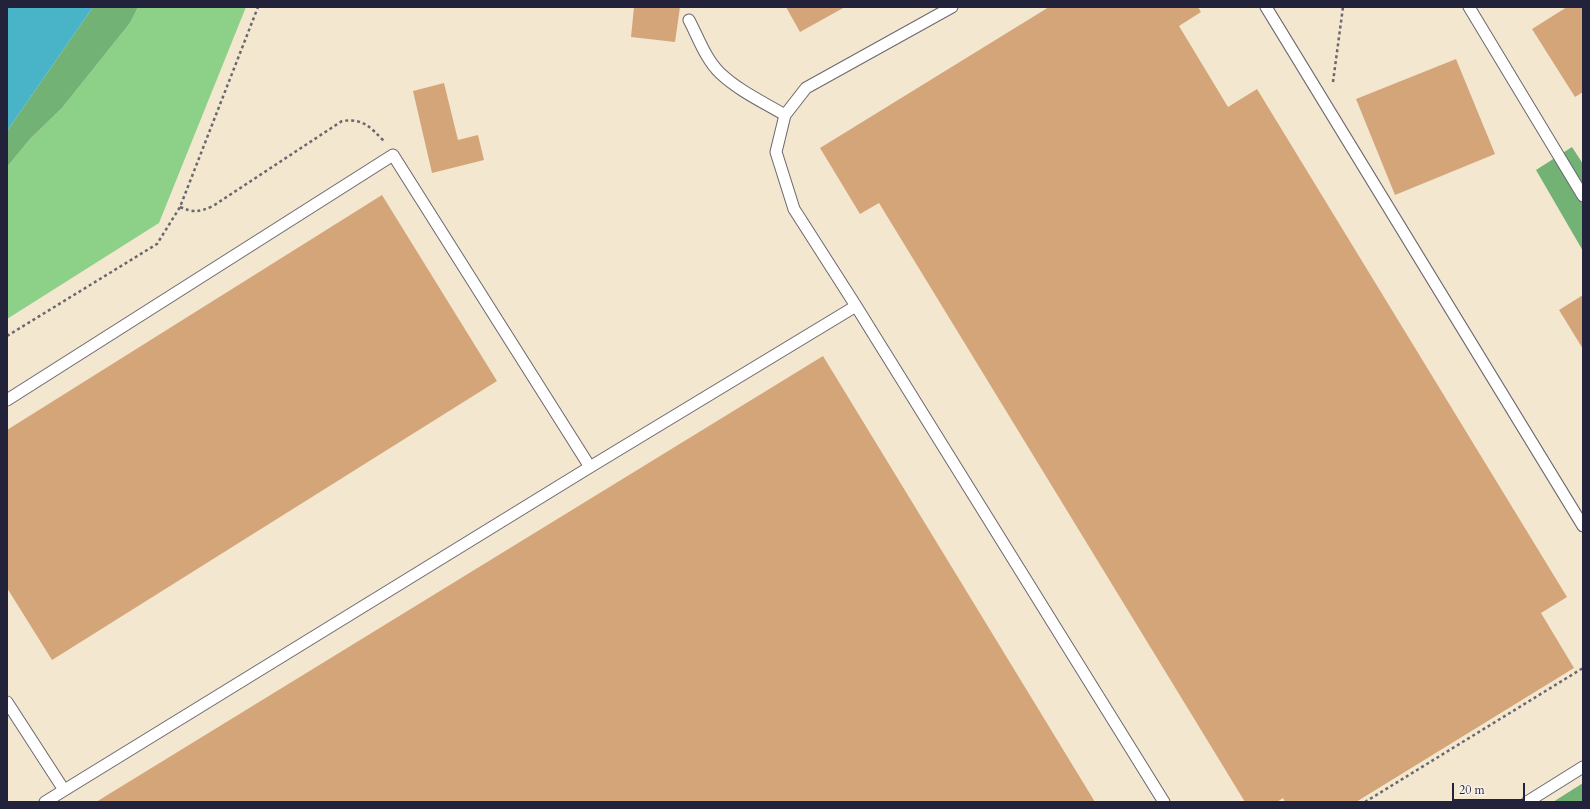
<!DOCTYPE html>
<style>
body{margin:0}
#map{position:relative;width:1590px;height:809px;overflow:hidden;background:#f3e7d0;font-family:Cardo,serif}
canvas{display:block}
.frame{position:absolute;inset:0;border:8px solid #22223b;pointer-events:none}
.scale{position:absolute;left:1452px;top:783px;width:73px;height:18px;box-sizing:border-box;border:2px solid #22223b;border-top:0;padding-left:5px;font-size:12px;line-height:14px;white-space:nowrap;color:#22223b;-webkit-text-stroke:3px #f7f3e8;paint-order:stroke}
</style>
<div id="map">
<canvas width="1590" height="809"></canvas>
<div class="frame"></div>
<div class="scale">20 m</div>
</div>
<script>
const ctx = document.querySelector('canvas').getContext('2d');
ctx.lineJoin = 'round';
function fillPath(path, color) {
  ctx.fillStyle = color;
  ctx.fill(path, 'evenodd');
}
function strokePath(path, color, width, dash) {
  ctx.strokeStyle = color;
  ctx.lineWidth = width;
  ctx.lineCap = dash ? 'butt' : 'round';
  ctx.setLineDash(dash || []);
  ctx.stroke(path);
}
fillPath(new Path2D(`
 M138 7H246L159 223 7 319V167L30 139 62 108 130 23Z`), '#8dd189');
fillPath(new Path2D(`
 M93 7H138L130 23 62 108 30 139 7 167V131Z
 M1572 147 1583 164V251L1536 170Z
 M1583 783V802H1553Z`), '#72b375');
fillPath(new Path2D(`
 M7 7H93L7 131Z`), '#49b3c7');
fillPath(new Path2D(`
 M634 7H680L675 42 631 37Z
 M786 7H845L800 32Z
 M1049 7H1198L1201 12 1179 26 1228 107 1257 89 1567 597 1541 613 1574 668 1356 802H1285L1283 798 1277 802H1245L879 203 860 214 820 148Z
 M1567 7H1583V92L1575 97 1532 29Z
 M1456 59 1495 154 1395 195 1356 99Z
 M444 83 458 140 478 135 484 160 432 173 413 91Z
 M382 195 497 381 52 660 7 588V430Z
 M1583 295V349L1559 310Z
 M823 356 1095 802H96Z`), '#d5a57a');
const lane = new Path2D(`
 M952 7 806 88 785 115 776 152 794 209 856 306 1164 802
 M1266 7 1583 526
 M1469 7 1583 196
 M689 20C698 37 706 60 720 73 739 91 763 102 785 115
 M7 400 393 155 590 467
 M7 702 64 790
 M45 802 590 467 856 306
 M1527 802 1583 767`);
strokePath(lane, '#6b676f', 13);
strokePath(new Path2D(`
 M1333 82 1343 7
 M180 207C194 213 199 212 213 206L342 121C363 118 370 127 384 141
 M7 336 157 244 180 207 258 7
 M1365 802 1583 668`), '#6b676f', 2.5, [3, 3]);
strokePath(lane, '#fff', 11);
</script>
